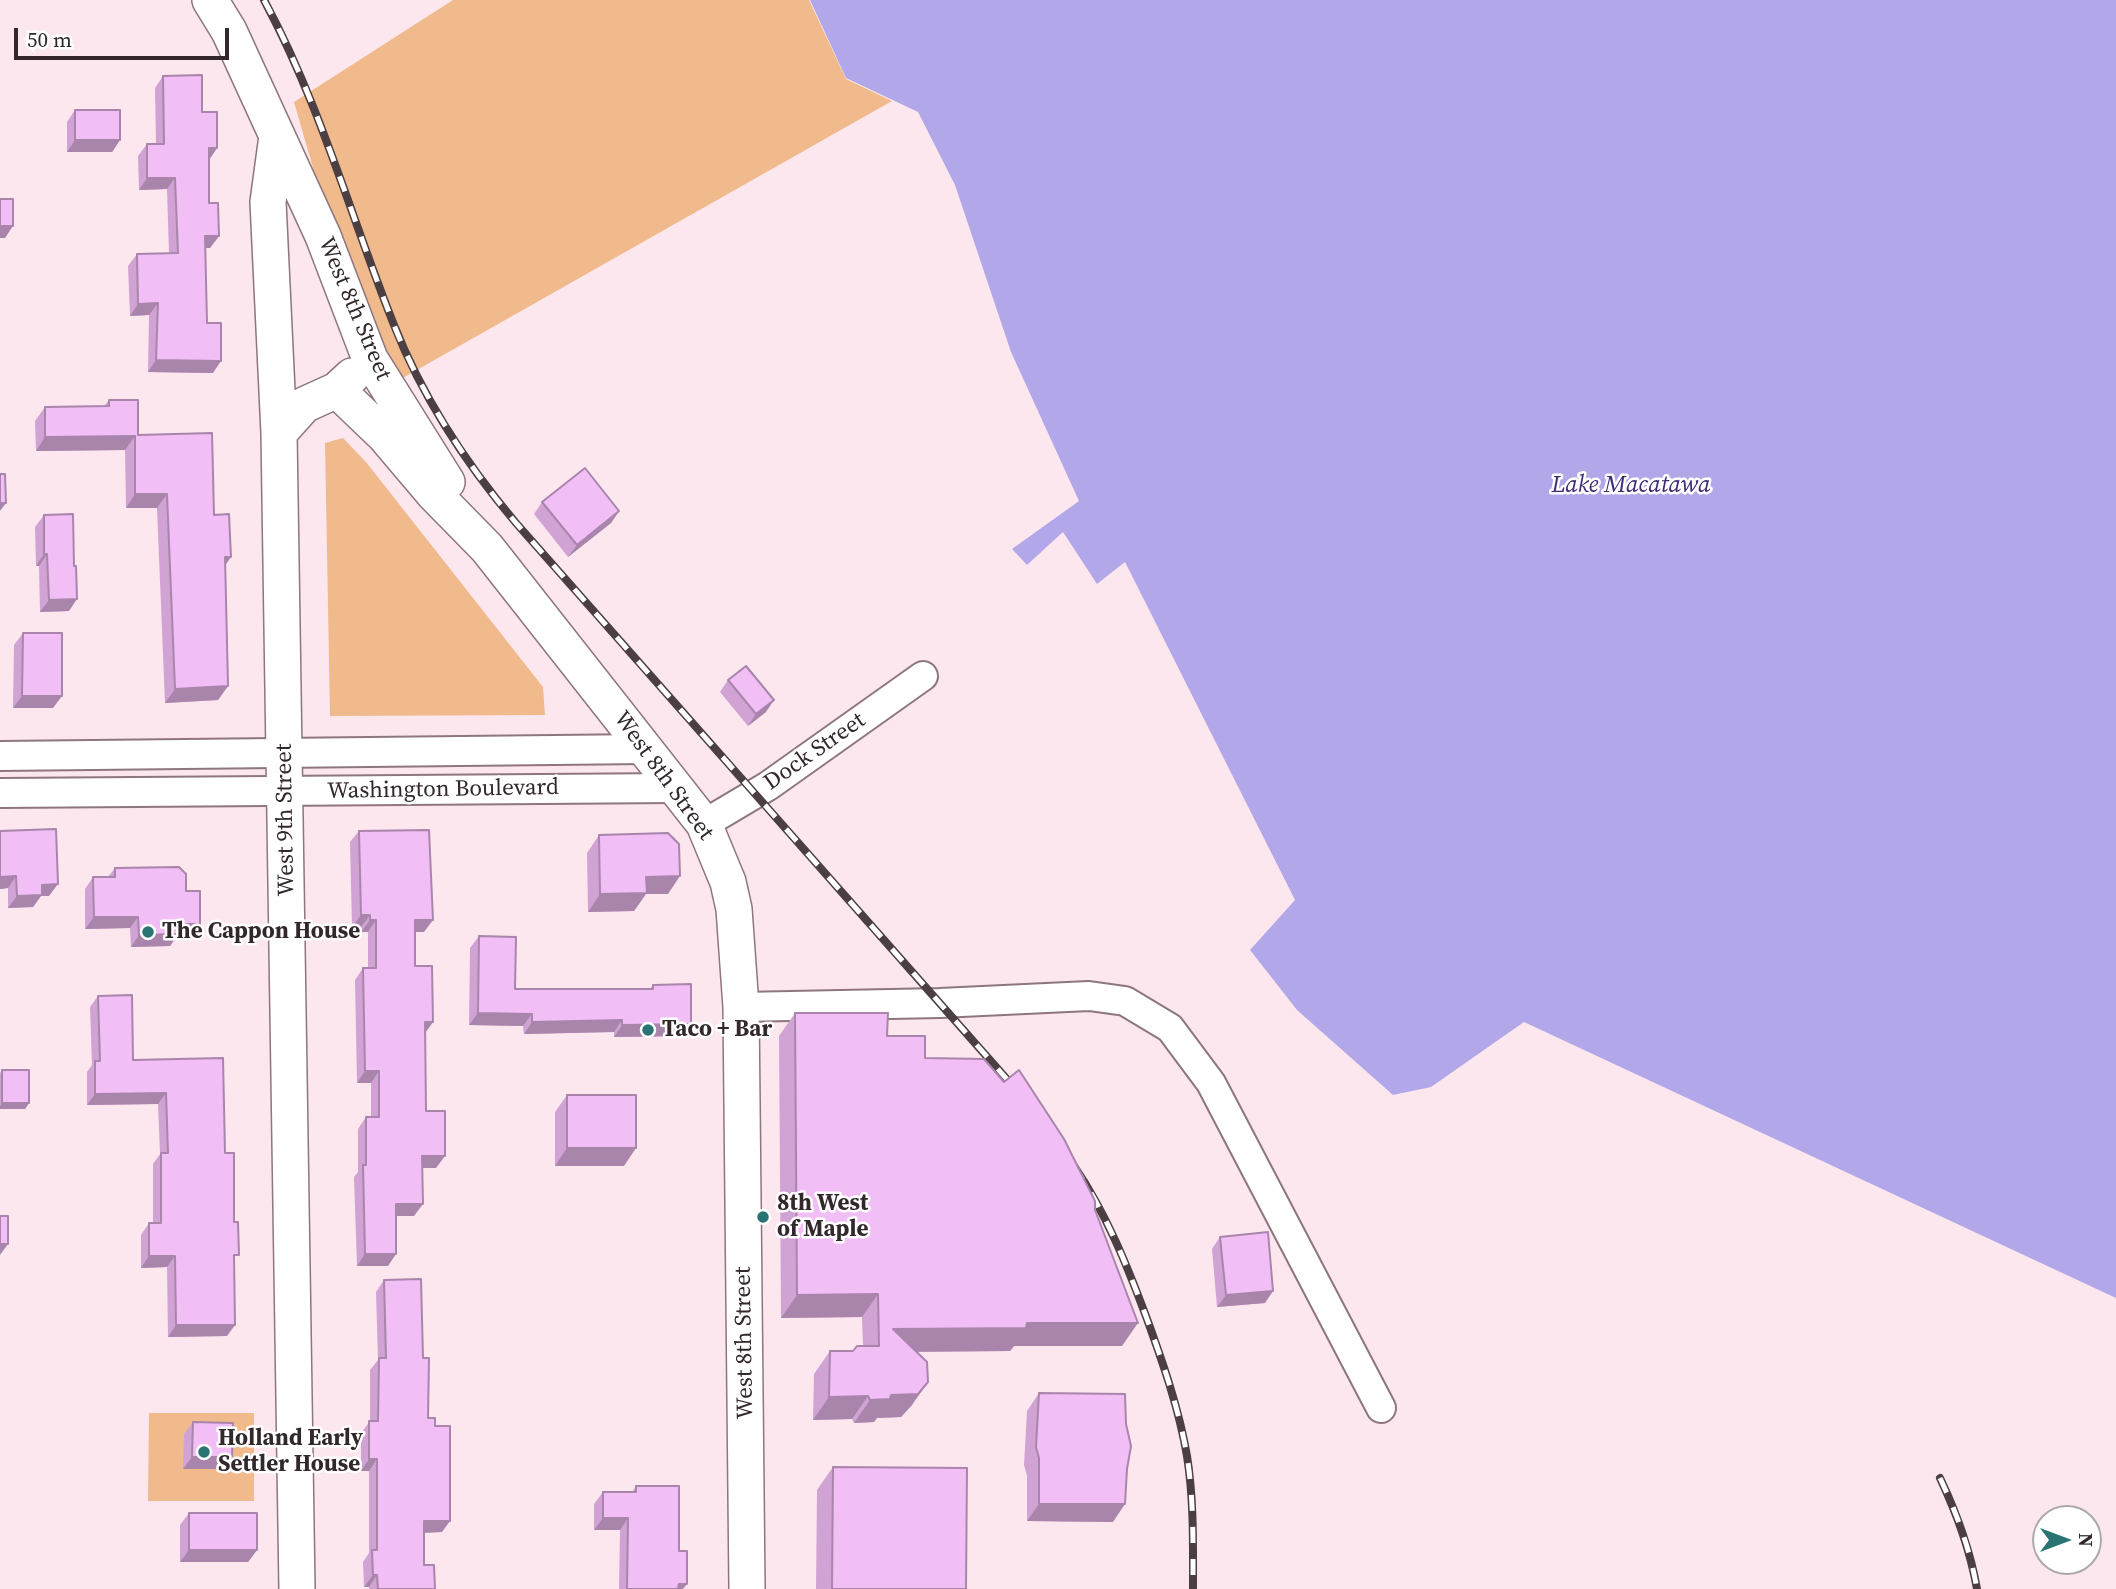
<!DOCTYPE html>
<style>
body{margin:0}
#map{position:relative;width:2116px;height:1589px;overflow:hidden;background:#fde7ee;font-family:"Source Serif 4",serif}
canvas{display:block}
.north{position:absolute;left:2032px;top:1505px;width:70px;height:70px;box-sizing:border-box;background:#fff;border:2px solid #ada9aa;border-radius:50%;rotate:90deg;font-size:19px;font-weight:700;line-height:28px;text-align:center;color:#32282b}
.north::after{content:'';display:block;margin:auto;width:24px;height:32px;background:#297372;clip-path:polygon(50% 0,100% 100%,50% 72%,0 100%)}
.scale{position:absolute;left:14px;top:28px;width:215px;height:32px;box-sizing:border-box;border:4px solid #32282b;border-top:0;padding-left:9px;font-size:21px;line-height:24px;white-space:nowrap;color:#32282b;-webkit-text-stroke:5px #fff;paint-order:stroke}
</style>
<div id="map">
<canvas width="2116" height="1589"></canvas>
<div class="north">N</div>
<div class="scale">50 m</div>
</div>
<script>
const ctx = document.querySelector('canvas').getContext('2d');
ctx.lineJoin = 'round';
function fillPath(path, color) {
  ctx.fillStyle = color;
  ctx.fill(path, 'evenodd');
}
function strokePath(path, color, width, dash) {
  ctx.strokeStyle = color;
  ctx.lineWidth = width;
  ctx.lineCap = dash ? 'butt' : 'round';
  ctx.setLineDash(dash || []);
  ctx.stroke(path);
}
function drawText(font, color, halo, rows, align = 'center') {
  ctx.font = font + ' "Source Serif 4",serif';
  ctx.lineWidth = 5;
  ctx.setLineDash([]);
  ctx.textBaseline = 'middle';
  ctx.strokeStyle = halo;
  ctx.fillStyle = color;
  for (const [text, x, y, turn = 0] of rows) {
    ctx.save();
    ctx.translate(x, y);
    ctx.rotate((+turn || 0) * Math.PI / 180);
    ctx.textAlign = isNaN(turn) ? turn : align;
    if (halo) ctx.strokeText(text, 0, 0);
    ctx.fillText(text, 0, 0);
    ctx.restore();
  }
}
fillPath(new Path2D(`
 M453 0H809L846 79 892 101 401 379 364 312 326 213 294 102Z
 M343 438 366 462 543 687 545 715 330 716 325 443Z
 M149 1413H254V1501H148Z`), '#f0ba8c');
fillPath(new Path2D(`
 M810 0H2116V1298L1524 1022 1431 1087 1393 1095 1297 1010 1250 950 1295 900 1125 562 1097 584 1063 532 1027 565 1012 549 1079 501 1011 352 955 185 918 112 846 78Z`), '#b2a7e9');
const minor = new Path2D(`
 M0 756 646 749
 M0 793 676 788
 M704 824 768 786 923 676
 M741 1007 940 1003 1089 996 1125 1001 1170 1028 1211 1083 1381 1408`);
const tertiary = new Path2D(`
 M210 0 229 31 323 236 370 359 447 482
 M277 136 268 202 279 433 297 1589
 M337 390 384 435 434 494 487 548 704 824 728 882 734 909 741 1007 747 1589
 M279 433 304 405 337 390 352 376`);
strokePath(minor, '#8d767e', 32);
strokePath(tertiary, '#8d767e', 38);
strokePath(minor, '#fff', 28);
strokePath(tertiary, '#fff', 35);
const rail = new Path2D(`
 M264 0C320 104 351 217 394 325 422 396 467 465 516 523L1019 1093
 M1074 1166C1106 1213 1127 1265 1147 1319 1163 1363 1179 1409 1187 1456 1194 1500 1193 1545 1193 1589
 M1940 1478C1957 1514 1970 1549 1977 1589`);
strokePath(rail, '#4b3f43', 8);
strokePath(rail, '#fff', 5, [16]);
fillPath(new Path2D(`
 M163 76 202 112 217 148 209 160V203L219 236 210 248H205L207 323 213 373 148 372 149 315 130 316 128 266 137 254 169 253 167 189 139 190 138 156 147 144H156L155 88Z
 M75 110 120 140 112 152H67V122Z
 M109 400 138 435 214 515 231 557 225 565 228 686 218 700 165 703 157 508H126L125 450 36 451 35 421 45 407 104 406Z
 M542 502 619 511 611 523 568 557 534 514Z
 M44 515 74 566 69 611 40 612 39 566H36L35 527Z
 M23 633 53 708H13L14 645Z
 M728 680 766 712 748 726 720 692Z
 M0 831 49 896H41L33 907 8 908V888L0 889Z
 M359 831 424 932H415V966L433 1022 426 1032V1111L436 1168H422L414 1216H396L388 1266H357L354 1177 358 1172V1129L366 1117H371V1083H357L355 980 363 968H368V932H361V927H352L350 842Z
 M599 835 668 894H646L634 911 588 912 587 853Z
 M115 868 186 891 192 936H177L170 946 131 947 130 928 85 929V889L93 877H108Z
 M479 936 515 989H650L653 985 682 1036 614 1037V1032L524 1034 523 1026 469 1025 470 948Z
 M98 996 133 1060 225 1153 235 1261 227 1336 168 1337 167 1267 141 1268V1235L149 1223H153V1164L160 1154 158 1104 87 1105V1072L92 1065 90 1007Z
 M795 1013 887 1036 925 1058 1095 1210 1122 1346H1014L1010 1351 916 1352 912 1405 901 1417 877 1418 874 1422 854 1423 852 1419 813 1420 814 1374 830 1351H853L863 1346 862 1317 781 1318 779 1036Z
 M2 1070 29 1103 25 1109H0V1073Z
 M567 1095 624 1166H555V1112Z
 M1220 1237 1265 1303 1217 1307 1212 1249Z
 M384 1280 423 1358 428 1418 442 1532 424 1533V1565L435 1589H369V1587H364L363 1562 369 1553V1471H361V1433L370 1421V1370L378 1360 376 1292Z
 M1039 1393 1113 1522 1027 1521V1476L1024 1465 1027 1411Z
 M193 1422 232 1457 224 1469H183L184 1434Z
 M833 1467 966 1589H816L817 1490Z
 M636 1486 679 1551 683 1589H619L620 1530H594V1504L603 1492H632Z
 M189 1513 257 1550 248 1562H180V1525Z`), '#d0a3d4');
fillPath(new Path2D(`
 M75 140H120L112 152H67Z
 M209 148H217L209 160Z
 M147 178H175L167 189 139 190Z
 M0 226H13L5 238H0Z
 M205 236H219L210 248H196Z
 M158 303 149 315 130 316 138 304Z
 M156 360 221 361 213 373 148 372Z
 M135 436 125 450 36 451 45 437Z
 M135 494H167L157 508H126Z
 M0 503H6L0 511Z
 M619 511 611 523 568 557 577 545Z
 M44 554H47L39 566H36Z
 M225 557H231L221 571Z
 M77 599 69 611 40 612 49 600Z
 M228 686 218 700 165 703 175 689Z
 M22 696H62L53 708H13Z
 M774 700 766 712 748 726 756 714Z
 M16 876 8 888 0 889V877Z
 M680 876 668 894H646L634 911 588 912 600 894 646 877Z
 M58 884 49 896H41L33 907 8 908 17 896 42 885Z
 M361 915H370L361 927H352Z
 M94 917H138L130 928 85 929Z
 M370 920H376L368 932H361Z
 M415 920H433L424 932H406Z
 M178 924H200L192 936H177L170 946 131 947 139 935Z
 M478 1013 532 1014 523 1026 469 1025Z
 M622 1020 614 1032 524 1034 532 1022Z
 M425 1022H433L424 1034Z
 M691 1024 682 1036 614 1037 622 1025Z
 M365 1071H379L371 1083H357Z
 M166 1093 158 1104 87 1105 95 1094Z
 M2 1103H29L25 1109H0V1106Z
 M567 1148H636L624 1166H555Z
 M422 1156H445L436 1168H414Z
 M396 1204H423L414 1216H388Z
 M0 1244H8L0 1255Z
 M365 1254H396L388 1266H357Z
 M149 1256H175L167 1267 141 1268Z
 M1273 1291 1265 1303 1217 1307 1226 1295Z
 M878 1294 862 1317 781 1318 797 1295Z
 M1027 1323H1138L1122 1346H1014L1010 1351 877 1352 893 1329Z
 M176 1325H235L227 1336 168 1337Z
 M928 1382 912 1405 901 1417 877 1418 874 1422 854 1423 870 1400 891 1395Z
 M868 1396 852 1419 813 1420 829 1397Z
 M192 1457H232L224 1469H183Z
 M369 1459H377L369 1471H361Z
 M1039 1504H1125L1113 1522 1027 1521Z
 M603 1518H628L620 1530H594Z
 M424 1521H450L442 1532 416 1533Z
 M189 1550H257L248 1562H180Z
 M373 1575H377L369 1587H364Z
 M679 1584H687L683 1589H676Z`), '#a985ac');
const building = new Path2D(`
 M202 75V112H217V148H209V203H218L219 236H205L207 323H221V361L156 360 158 303 138 304 137 254 178 253 175 178H147V144H164L163 76Z
 M75 110H120V140H75Z
 M0 199H13V226H0Z
 M109 400H138V435L212 433 214 515 229 514 231 557H225L228 686 175 689 167 494H135V436L45 437V407L109 406Z
 M585 468 619 511 577 545 542 502Z
 M0 474H5L6 503H0Z
 M73 514 74 566H76L77 599 49 600 47 554H44V515Z
 M23 633H62V696H22Z
 M746 666 774 700 756 714 728 680Z
 M56 829 58 884 42 885V895L17 896 16 876 0 877V831Z
 M429 830 433 920H415V966H432L433 1022H425L426 1111H445V1156H422L423 1204H396V1254H365L363 1165H366V1117H379V1071H365L363 968H376V920H370V915H361L359 831Z
 M668 833 679 844 680 876 646 877 647 893 600 894 599 835Z
 M179 867 186 874V891H200V924H178V934L139 935 138 917H94L93 877H115V868Z
 M479 936 516 937 515 989H653V985L691 984V1024L622 1025V1020L532 1022V1014L478 1013Z
 M132 995 133 1060 223 1058 225 1153H234V1222H238L239 1255H234L235 1325H176L175 1256H149V1223H161V1153H168L166 1093 95 1094V1061H100L98 996Z
 M795 1013H888L887 1036H925V1058L984 1059 1004 1082 1019 1070 1064 1139 1095 1201V1210L1138 1323H1027L1026 1328 893 1329 927 1362 928 1382 918 1394 891 1395 890 1399 870 1400 868 1396 829 1397 830 1351H853L857 1346H879L878 1294 797 1295Z
 M2 1070H29V1103H2Z
 M567 1095H636V1148H567Z
 M0 1216H8V1244H0V1252Z
 M1268 1232 1273 1291 1226 1295 1220 1237Z
 M421 1279 423 1358H429L428 1418H435V1426H450V1521H424V1565H434L435 1589H378L377 1575H373L372 1550H377V1459H369V1421H378L379 1358H386L384 1280Z
 M1039 1393 1125 1394 1126 1424 1131 1446 1127 1469 1125 1504H1039V1458L1036 1447Z
 M193 1422 233 1423 232 1457H192Z
 M833 1467 967 1468 966 1589H832Z
 M636 1486H679V1551H687V1584H679L678 1589H627L628 1518H603V1492H636Z
 M189 1513H257V1550H189Z`);
fillPath(building, '#f2bef6');
strokePath(building, '#a985ac', 2);
for (const [x, y, r, color] of [
 [148,932,7,"#297372"],
 [648,1030,7,"#297372"],
 [763,1217,7,"#297372"],
 [204,1452,7,"#297372"]
]) {
  const dot = new Path2D();
  dot.arc(x, y, r, 0, 2 * Math.PI);
  ctx.fillStyle = color;
  ctx.fill(dot);
  strokePath(dot, '#fff', 2.5);
}
drawText('23px', '#32282b', '#fff', [
 ["West 8th Street",354,309,67],
 ["Dock Street",815,752,-35],
 ["West 8th Street",663,776,54],
 ["Washington Boulevard",443,790,-1],
 ["West 9th Street",286,820,-91],
 ["West 8th Street",745,1343,-91]
]);
drawText('bold 23px', '#32282b', '#fff', [
 ["The Cappon House",162,932],
 ["Taco + Bar",662,1030],
 ["8th West",777,1204],
 ["of Maple",777,1230],
 ["Holland Early",218,1439],
 ["Settler House",218,1465]
], 'left');
drawText('italic 24px', '#3f2b76', '#fff', [
 ["Lake Macatawa",1631,486]
]);
</script>
